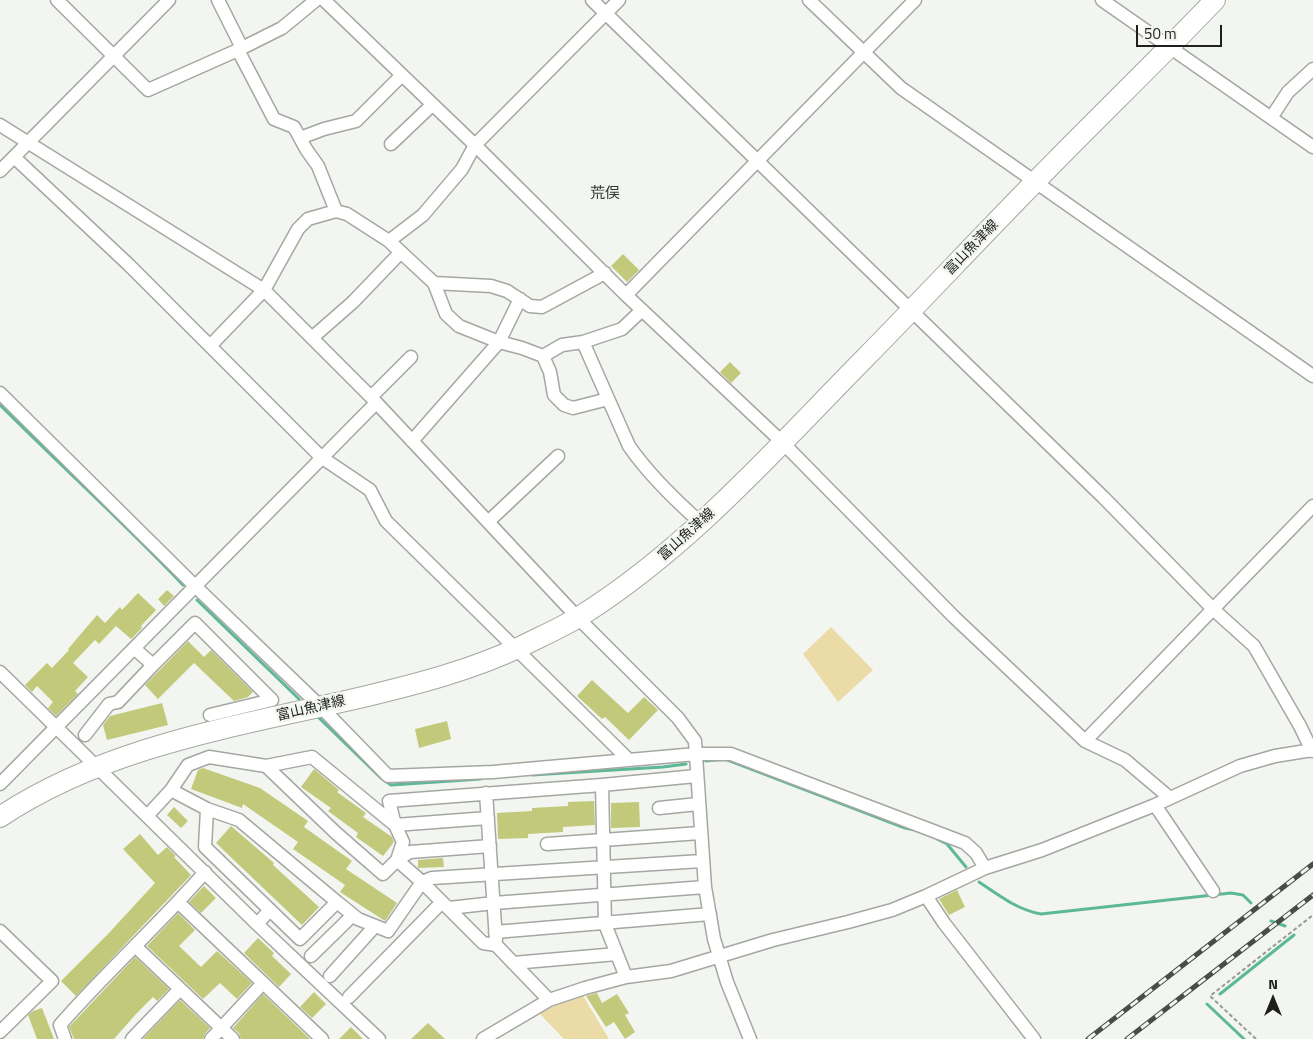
<!DOCTYPE html>
<meta charset="utf-8">
<style>
body{margin:0}
#map{position:relative;width:1313px;height:1039px;overflow:hidden;background:#f3f6f0;font-family:"Titillium Web",sans-serif}
canvas{display:block}
.north{position:absolute;left:1248px;top:974px;width:50px;height:50px;-webkit-text-stroke:4px #f3f6f0;paint-order:stroke;rotate:0deg;font-size:14px;font-weight:700;line-height:20px;text-align:center;color:#1f201e}
.north::after{content:'';display:block;margin:auto;width:18px;height:22px;background:#1f201e;clip-path:polygon(50% 0,100% 100%,50% 72%,0 100%)}
.scale{position:absolute;left:1136px;top:25px;width:86px;height:22px;box-sizing:border-box;border:2px solid #1f201e;border-top:0;padding-left:6px;font-size:15px;line-height:18px;white-space:nowrap;color:#1f201e;-webkit-text-stroke:4px #f3f6f0;paint-order:stroke}
</style>
<div id="map">
<canvas width="1313" height="1039"></canvas>
<div class="north">N</div>
<div class="scale">50 m</div>
</div>
<script>
const ctx = document.querySelector('canvas').getContext('2d');
ctx.lineJoin = 'round';
function fillPath(path, color) {
  ctx.fillStyle = color;
  ctx.fill(path, 'evenodd');
}
function strokePath(path, color, width, dash) {
  ctx.strokeStyle = color;
  ctx.lineWidth = width;
  ctx.lineCap = dash ? 'butt' : 'round';
  ctx.setLineDash(dash || []);
  ctx.stroke(path);
}
function drawText(font, color, halo, rows, align = 'center') {
  ctx.font = font + ' "Titillium Web","Noto Sans JP",sans-serif';
  ctx.lineWidth = 5;
  ctx.setLineDash([]);
  ctx.textBaseline = 'middle';
  ctx.strokeStyle = halo;
  ctx.fillStyle = color;
  for (const [text, x, y, turn = 0] of rows) {
    ctx.save();
    ctx.translate(x, y);
    ctx.rotate((+turn || 0) * Math.PI / 180);
    ctx.textAlign = isNaN(turn) ? turn : align;
    if (halo) ctx.strokeText(text, 0, 0);
    ctx.fillText(text, 0, 0);
    ctx.restore();
  }
}
fillPath(new Path2D(`
 M831 627 873 670 838 702 803 654Z
 M582 994 609 1039H564L539 1013Z`), '#ebdba6');
strokePath(new Path2D(`
 M0 405C61 466 124 523 183 585
 M197 600 299 699
 M318 717 381 778 391 785 481 779
 M706 761 725 759 905 828 915 830
 M532 775 663 767 686 764
 M937 839 947 844 966 867
 M979 882C998 895 1018 910 1041 914L1231 893 1243 895 1251 903
 M1271 921 1285 926
 M1220 994 1294 935
 M1207 1004 1244 1039`), '#5cb898', 3);
fillPath(new Path2D(`
 M623 254 639 270 627 282 611 266Z
 M730 362 741 373 731 383 720 372Z
 M167 590 174 596 164 606 158 599Z
 M138 593 156 610 141 626 142 628 131 639 116 626 99 644 95 640 73 663 88 677 75 691 78 694 56 716 48 708 53 702 37 686 32 692 25 685 47 663 52 668 69 650 68 649 97 615 105 623 120 607 122 610Z
 M188 641 204 657 211 650 253 692 248 697 234 701 194 663 158 699 145 685Z
 M592 680 628 713 644 697 658 710 629 740 605 717 602 719 577 696Z
 M162 703 168 725 107 740 103 725 110 716Z
 M447 721 451 739 419 748 415 729Z
 M203 768 260 788 308 821 304 827 352 861 346 869 397 903 385 921 340 892 345 885 293 849 298 842 243 804 242 808 191 789 198 770Z
 M314 769 339 790 337 792 366 813 363 817 392 837 394 842 383 856 356 837 358 833 328 811 331 808 301 787Z
 M594 801 595 825 563 827V832L528 834V838L498 839 497 813 532 811V808L568 806V802Z
 M639 802 640 827 611 828V803Z
 M174 807 188 821 181 828 167 815Z
 M231 826 274 863 273 865 319 907 302 925 216 843Z
 M140 834 158 855 167 847 176 856 174 857 191 875 76 996 61 981 108 934 155 883 123 849Z
 M443 858 444 867 418 868V860Z
 M204 886 216 898 201 913 189 902Z
 M957 890 965 907 949 915 939 899Z
 M178 913 195 930 179 946 201 967 217 951 252 983 237 999 220 983 203 999 147 946Z
 M258 938 274 953 272 956 291 974 279 987 244 953Z
 M135 957 169 989 157 1001 153 997 136 1014 114 1039H74L69 1027Z
 M314 992 326 1004 312 1018 300 1007Z
 M597 993 602 1003 617 994 629 1013 625 1015 635 1032 625 1039 614 1022 606 1027 586 996Z
 M263 994 310 1039H241L239 1033 233 1028Z
 M180 1000 210 1028 205 1034 203 1039H143Z
 M42 1008 54 1039H37L28 1015 33 1011Z
 M428 1023 445 1039H411Z
 M351 1027 363 1039H339Z`), '#c3c97a');
const minor = new Path2D(`
 M57 0 148 90 238 50 282 28 316 0
 M218 0 242 48
 M324 0 475 145 626 295 782 442 954 617 1063 720 1085 741 1125 760 1170 798
 M592 0 1103 497 1214 610 1254 646 1300 726 1312 751
 M809 0 901 88 1313 376
 M1102 0 1313 147
 M238 50 274 119 294 127 306 149 318 166 336 211
 M1271 118 1288 92 1313 69
 M0 125 264 290 371 397 578 618 678 718 695 741 705 887 714 939 727 982 750 1039
 M300 138 324 129 356 121 401 76
 M391 144 432 105
 M14 157 129 265 321 457 370 490 386 521 629 760
 M0 171 169 0
 M389 241 423 215 462 169 475 145 619 0
 M434 283 446 314 459 326 499 342 522 348 543 356 562 345 583 342 622 329 642 310
 M626 295 915 0
 M313 337 353 302 401 252
 M583 342 629 446C649 475 675 500 702 524
 M210 346 264 290 298 229 308 219 336 211 347 214 389 241 434 283 491 286 507 291 530 306 542 307 605 273
 M543 356 550 372 554 395 564 405 573 408 608 399
 M0 393 196 587 321 707 388 776 493 772 696 754H731L965 843 976 853 985 868
 M371 397 411 357
 M412 441 499 342 520 299
 M489 521 558 456
 M153 665 195 623 272 700 210 715
 M0 672 257 924 379 1039
 M85 735 109 704 118 702 153 665 135 649
 M1085 741 1313 506
 M266 766 312 757 395 825 488 818
 M0 784 376 403
 M602 785 605 924 626 977
 M171 790 188 765 209 757 266 766 336 833 383 874 397 860 410 852 490 846
 M486 793 496 940
 M1155 805 1213 891
 M659 808 698 804
 M207 809 239 820 337 902
 M147 816 171 790 207 809 205 847 270 910
 M547 844 700 833
 M397 860 403 842 395 825 389 801 602 785 696 776
 M397 860 422 882 483 943 496 945 549 1000
 M926 896 944 923 1034 1039
 M179 903 322 1039
 M449 908 494 903 705 887
 M257 924 270 910 300 939 337 902 358 919 388 931 422 882 432 878 702 861
 M0 931 52 981 0 1032
 M495 932 710 914
 M136 947 233 1039
 M311 956 353 915
 M513 963 617 954
 M330 976 375 926
 M349 997 442 902
 M65 1039 60 1025C106 972 159 925 205 872
 M132 1039 180 989
 M211 1039 263 983
 M483 1039 549 1000 585 988 626 977 671 971 773 940 848 922 892 910 926 896 985 868 1042 850 1155 805 1240 766 1275 756 1313 750`);
const primary = new Path2D(`
 M0 817C108 745 240 726 363 697 417 684 472 670 522 646 542 636 563 627 582 615 691 546 776 448 866 357 923 299 978 240 1034 183 1094 121 1156 62 1215 0`);
strokePath(minor, '#a4a7a2', 15);
strokePath(primary, '#a4a7a2', 22);
strokePath(new Path2D(`
 M1256 1039 1210 996 1313 915`), '#979994', 2, [4, 2.5]);
strokePath(minor, '#fff', 12);
strokePath(primary, '#fff', 20);
const rail = new Path2D(`
 M1088 1039 1313 864
 M1127 1039 1313 895`);
strokePath(rail, '#4a4c49', 5);
strokePath(rail, '#f3f6f0', 3, [9]);
drawText('14px', '#1f201e', '#f3f6f0', [
 ["富山魚津線",972,248,-46],
 ["富山魚津線",687,535,-42],
 ["富山魚津線",311,709,-13]
]);
drawText('15px', '#323530', '#f3f6f0', [
 ["荒俣",605,194]
]);
</script>
